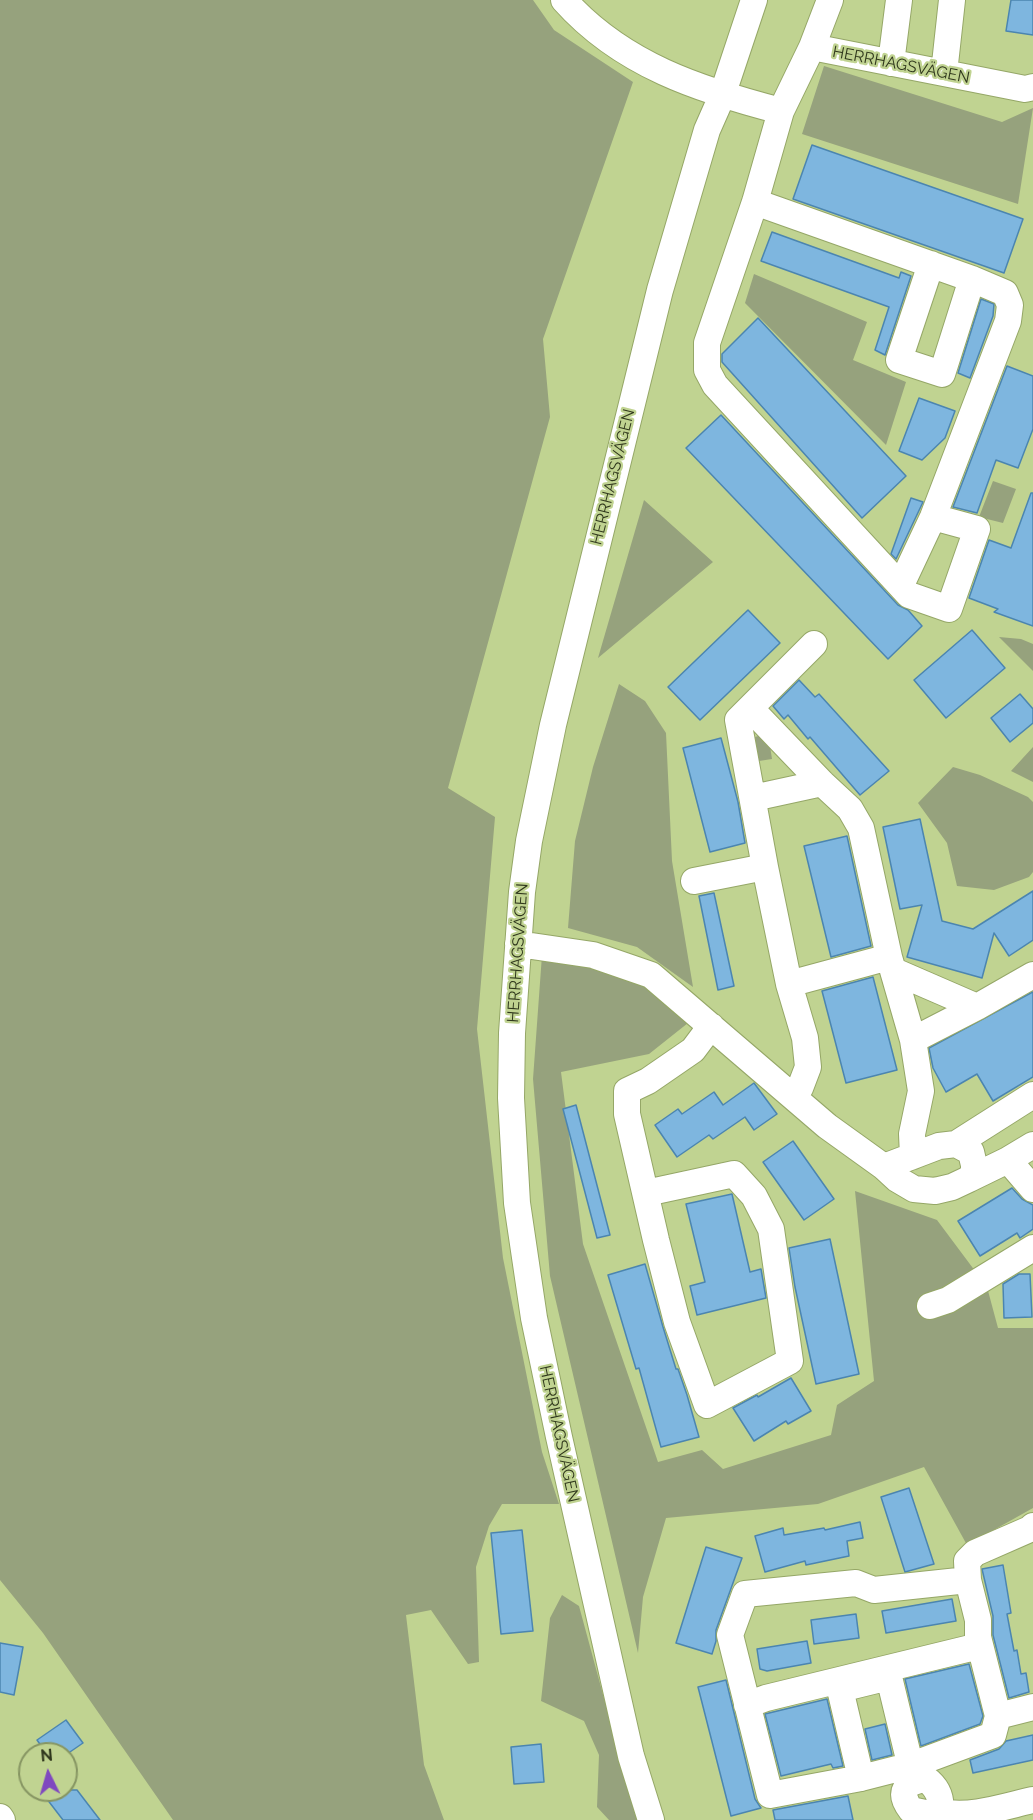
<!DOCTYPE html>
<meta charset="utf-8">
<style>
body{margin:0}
#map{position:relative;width:1033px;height:1820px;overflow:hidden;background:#c0d391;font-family:Raleway,sans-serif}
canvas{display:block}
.north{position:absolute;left:18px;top:1742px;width:60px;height:60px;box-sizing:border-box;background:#c0d391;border:2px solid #869562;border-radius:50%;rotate:355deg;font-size:16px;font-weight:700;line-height:24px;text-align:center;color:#2f371c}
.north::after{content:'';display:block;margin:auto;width:21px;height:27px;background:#7f48bf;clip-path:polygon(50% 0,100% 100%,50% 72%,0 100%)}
</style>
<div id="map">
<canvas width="1033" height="1820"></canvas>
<div class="north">N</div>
</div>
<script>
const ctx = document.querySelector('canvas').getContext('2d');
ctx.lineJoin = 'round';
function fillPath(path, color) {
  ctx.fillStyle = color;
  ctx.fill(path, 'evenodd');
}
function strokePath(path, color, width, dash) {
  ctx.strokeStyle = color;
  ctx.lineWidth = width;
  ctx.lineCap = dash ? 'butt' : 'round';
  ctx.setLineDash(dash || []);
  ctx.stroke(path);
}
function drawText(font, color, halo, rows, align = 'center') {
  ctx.font = font + ' Raleway,sans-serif';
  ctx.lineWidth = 4.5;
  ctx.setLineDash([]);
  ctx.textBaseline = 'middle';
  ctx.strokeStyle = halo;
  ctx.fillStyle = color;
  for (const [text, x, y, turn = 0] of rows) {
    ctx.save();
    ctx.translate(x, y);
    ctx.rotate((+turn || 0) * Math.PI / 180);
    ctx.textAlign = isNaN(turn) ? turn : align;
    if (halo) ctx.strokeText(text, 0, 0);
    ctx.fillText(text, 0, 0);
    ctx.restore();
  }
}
fillPath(new Path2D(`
 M0 0H533L554 30 633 82 543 339 550 417 448 788 495 817 477 1029 503 1258 542 1452 559 1504H502L489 1526 476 1567 479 1662 468 1664 431 1610 406 1615 424 1765 444 1820H173L43 1633 0 1580Z
 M824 66 1002 122 1033 108 1018 204 802 134Z
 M754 274 867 322 853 360 906 382 886 445 745 303Z
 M993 481 1016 489 1003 523 979 517Z
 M644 500 713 562 598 658Z
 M999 637 1021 639 1033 644V671Z
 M619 684 645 701 666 733 672 861 693 987 637 947 568 928 575 841 593 767Z
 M768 733 772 759 759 761 755 737Z
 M1033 747V782L1011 771Z
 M953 767 980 775 1028 797 1033 802V872L1029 877 994 890 957 886 947 843 918 803Z
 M542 955 617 966 658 989 688 1023 649 1054 561 1072 583 1244 658 1462 702 1450 723 1469 831 1435 837 1405 874 1381 855 1191 937 1220 987 1287 998 1328H1033V1508L967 1545 924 1467 818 1504 666 1518 643 1597 638 1653 550 1276 533 1079Z
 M562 1595 579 1606 637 1820H609L597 1807 599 1755 584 1721 541 1701 550 1618Z`), '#96a27d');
const building = new Path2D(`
 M1011 0H1033V35L1006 31Z
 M812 145 1023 219 1004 273 793 199Z
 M772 232 899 278 901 272 911 276 885 355 875 350 889 307 761 261Z
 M981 299 994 304 993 316 970 378 958 373Z
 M758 318 906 476 862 518 722 362V354Z
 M1007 366 1033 376V429L1018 468 996 460 977 513 953 507Z
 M919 398 955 411 945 438 922 460 899 451Z
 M721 415 898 605 908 610 922 626 888 659 686 448Z
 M1031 493H1033V626L994 612 998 609 969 598 989 540 1011 548Z
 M911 498 923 502 896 559 891 554Z
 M748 610 780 643 700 720 668 687Z
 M972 630 1005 668 946 718 914 680Z
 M799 680 815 697 819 694 889 771 860 795 810 737 808 739 788 715 784 719 773 706Z
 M1020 694 1033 709V723L1010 742 991 718Z
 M721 738 738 802 745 843 710 852 683 748Z
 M920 819 942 921 973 929 1033 891V940L1009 956 994 933 982 978 907 957 922 905 900 909 883 827Z
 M847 836 871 946 831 957 804 846Z
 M714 893 734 986 718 990 699 896Z
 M873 977 897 1070 846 1083 822 991Z
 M1033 992V1077L993 1101 977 1074 946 1092 933 1068 929 1048Z
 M754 1083 777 1114 754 1130 745 1117 713 1139 709 1135 677 1157 655 1125 678 1109 682 1114 714 1092 723 1105Z
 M576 1105 610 1235 597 1238 563 1109Z
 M793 1141 834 1199 804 1220 763 1162Z
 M1012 1188 1022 1199 1033 1205V1229L1020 1238 1017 1233 980 1256 958 1221Z
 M732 1194 750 1272 761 1269 766 1298 697 1315 690 1286 705 1282 686 1204Z
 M830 1239 859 1374 816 1384 795 1287 789 1248Z
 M645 1264 663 1327 676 1369H678L687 1395 699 1437 661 1447 639 1368 636 1369 608 1275Z
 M1019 1274H1030L1032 1317 1004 1318 1003 1284Z
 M791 1378 811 1411 788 1424 786 1421 754 1441 733 1408 757 1395 758 1397Z
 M909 1488 934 1564 905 1572 881 1497Z
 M860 1522 863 1538 847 1541 849 1556 806 1565 805 1561 765 1572 755 1536 783 1528 784 1535 824 1528 825 1530Z
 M522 1530 533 1631 501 1634 491 1533Z
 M706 1547 742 1558 716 1630V1641L712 1654 676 1643Z
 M1003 1565 1011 1613 1007 1614 1014 1651 1017 1650 1021 1674 1026 1673 1029 1692 1009 1698 993 1635V1616L982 1569Z
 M952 1599 956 1621 886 1633 882 1611Z
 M856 1614 859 1638 814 1644 811 1620Z
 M807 1641 811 1663 767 1671 760 1669 757 1649Z
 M0 1643 23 1647 14 1695 0 1692Z
 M969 1664 983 1716 980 1724 921 1746 905 1679Z
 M726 1680 755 1799 761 1808 731 1816 698 1687Z
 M827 1699 843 1766 833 1768 831 1764 781 1776 765 1714Z
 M66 1720 83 1743 67 1754H47L37 1740Z
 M885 1724 892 1755 872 1760 865 1729Z
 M1033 1735V1760L973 1773 970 1760 999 1749 1006 1741Z
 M541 1744 544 1782 514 1784 511 1747Z
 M40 1790H77L100 1820H63Z
 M848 1796 853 1820H775L773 1810Z`);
fillPath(building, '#7eb6df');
strokePath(building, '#4b85b0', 1.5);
const minor = new Path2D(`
 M564 0C622 65 700 90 781 111
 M812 47 830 0
 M891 63 899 0
 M944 73 952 0
 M755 202 972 279 1005 293 1010 305 1008 321 933 517 901 585
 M931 264 899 360 942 374 972 279
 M933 517 977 529 949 609 909 595 715 385 707 370V343L755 202 781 111 812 47 1025 89 1033 87
 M750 708 822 783 850 809 861 828 889 957 913 1040 921 1091 912 1134 913 1156
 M753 798 822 783
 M765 867 738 720 814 644
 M694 881 765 867 789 984 805 1038 808 1067 800 1088 792 1094
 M518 944 593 955 651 975 827 1126 884 1167 897 1179 914 1189 935 1191 952 1187 969 1179 974 1172V1165L971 1152 956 1144 939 1146 884 1167
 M894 971 977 1007
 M789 984 889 957
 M913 1040 977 1007 1033 975
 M956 1144 1033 1095
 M1008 1160 1033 1189
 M969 1179 1008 1160 1033 1145
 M646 1193 734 1174 754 1196 771 1229 790 1361 707 1405 677 1322 656 1240 627 1114V1091L648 1081 693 1050 711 1026
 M930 1306 948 1300 1033 1248
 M968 1580 874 1590 856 1583 745 1594 730 1635 770 1795 861 1778 912 1765 993 1735 998 1716 978 1637V1620L968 1580 967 1561 975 1553 1030 1529 1033 1526
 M747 1705 766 1698 979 1646
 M998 1716 1033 1707
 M861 1778 840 1689 889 1677 914 1780
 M940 1812 925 1813 911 1810C897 1792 906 1781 926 1779 938 1788 942 1798 940 1812 972 1818 1002 1807 1033 1800
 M0 1817 2 1820
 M651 1820 631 1756 559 1437 534 1318 517 1203 511 1098 512 1033 522 892 529 841 553 725 660 290 707 130 722 96 754 0`);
strokePath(minor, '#95a767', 28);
strokePath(minor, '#fff', 26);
drawText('16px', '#2f371c', '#c0d391', [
 ["HERRHAGSVÄGEN",901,65,11],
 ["HERRHAGSVÄGEN",613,477,-76],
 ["HERRHAGSVÄGEN",518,953,-86],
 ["HERRHAGSVÄGEN",559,1434,78]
]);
</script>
